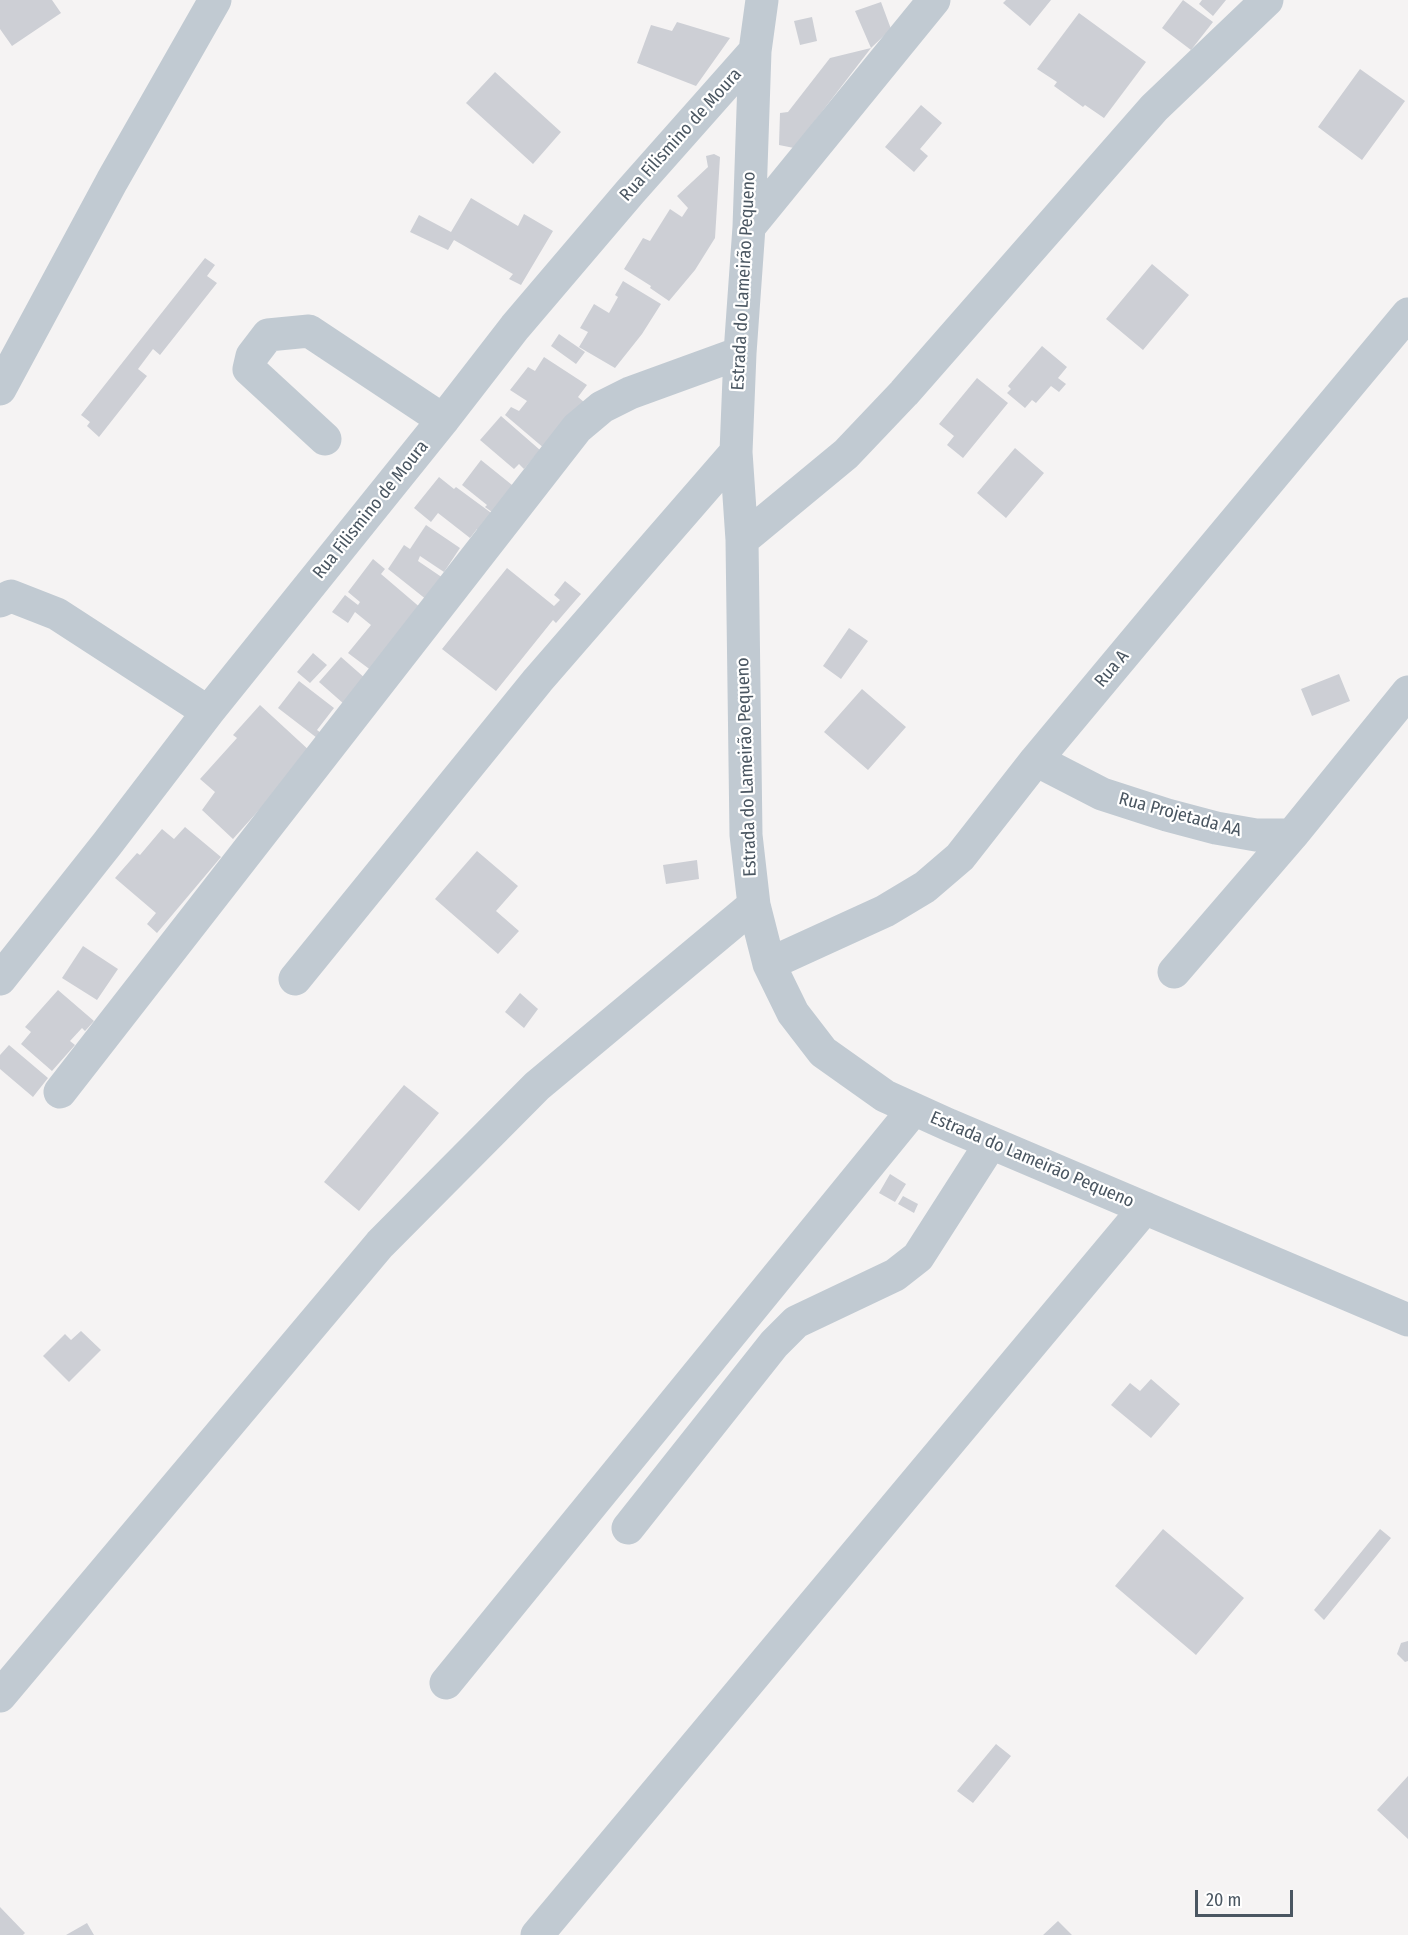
<!DOCTYPE html>
<meta charset="utf-8">
<style>
body{margin:0}
#map{position:relative;width:1408px;height:1935px;overflow:hidden;background:#f5f3f3;font-family:"Fira Sans Condensed",sans-serif}
canvas{display:block}
.scale{position:absolute;left:1195px;top:1890px;width:98px;height:27px;box-sizing:border-box;border:3px solid #4a5661;border-top:0;padding-left:8px;font-size:18px;line-height:21px;white-space:nowrap;color:#4a5661;-webkit-text-stroke:4px #fff;paint-order:stroke}
</style>
<div id="map">
<canvas width="1408" height="1935"></canvas>
<div class="scale">20 m</div>
</div>
<script>
const ctx = document.querySelector('canvas').getContext('2d');
ctx.lineJoin = 'round';
function fillPath(path, color) {
  ctx.fillStyle = color;
  ctx.fill(path, 'evenodd');
}
function strokePath(path, color, width, dash) {
  ctx.strokeStyle = color;
  ctx.lineWidth = width;
  ctx.lineCap = dash ? 'butt' : 'round';
  ctx.setLineDash(dash || []);
  ctx.stroke(path);
}
function drawText(font, color, halo, rows, align = 'center') {
  ctx.font = font + ' "Fira Sans Condensed",sans-serif';
  ctx.lineWidth = 4.5;
  ctx.setLineDash([]);
  ctx.textBaseline = 'middle';
  ctx.strokeStyle = halo;
  ctx.fillStyle = color;
  for (const [text, x, y, turn = 0] of rows) {
    ctx.save();
    ctx.translate(x, y);
    ctx.rotate((+turn || 0) * Math.PI / 180);
    ctx.textAlign = isNaN(turn) ? turn : align;
    if (halo) ctx.strokeText(text, 0, 0);
    ctx.fillText(text, 0, 0);
    ctx.restore();
  }
}
fillPath(new Path2D(`
 M0 0H52L61 13 12 46 0 29Z
 M1006 0H1051L1030 26 1003 3Z
 M1183 0 1213 22 1191 50 1162 28Z
 M1202 0H1226L1213 16 1199 4Z
 M881 2 891 29 871 48 794 148 779 145 780 113 788 112 830 58 871 48 855 11Z
 M1079 13 1146 62 1104 118 1085 105 1083 107 1054 86 1057 82 1037 69Z
 M812 17 817 41 800 45 794 21Z
 M677 22 730 38 696 86 637 63 651 25 672 31Z
 M1360 69 1405 101 1362 160 1318 127Z
 M495 72 561 132 533 164 466 103Z
 M921 105 942 123 920 149 928 156 914 172 885 147Z
 M714 154 720 157 715 238 695 270 669 301 650 288 651 286 624 269 643 238 650 241 670 209 682 217 688 208 677 196 708 167 706 156Z
 M471 198 518 226 524 214 553 231 521 285 509 279 513 274 454 240 448 250 410 232 419 215 451 232Z
 M205 258 215 265 207 276 217 283 160 355 153 349 138 369 147 376 99 437 87 426 90 422 81 415Z
 M1152 264 1189 295 1143 350 1106 319Z
 M623 281 661 304 642 334 615 368 579 347 588 332 580 328 594 304 609 313 618 297 615 295Z
 M559 334 585 352 576 364 551 346Z
 M1042 346 1067 367 1058 378 1066 384 1059 392 1051 386 1036 403 1032 400 1025 408 1007 393 1011 389 1008 386Z
 M544 357 587 385 578 397 585 403 545 449 505 415 511 407 519 411 527 401 510 390 528 367 535 371Z
 M977 378 1008 403 963 458 947 445 954 436 939 424Z
 M501 416 540 450 524 469 519 464 514 469 480 440Z
 M1015 448 1044 473 1006 518 977 493Z
 M481 460 517 489 496 515 485 507 487 505 462 485Z
 M439 477 454 489 456 487 494 515 480 533 477 529 470 538 438 513 431 522 414 508Z
 M426 525 460 548 444 572 420 556 418 561 443 578 427 600 388 569 404 545 410 549Z
 M373 559 385 569 381 574 422 609 372 671 348 653 371 625 355 612 348 623 332 612 345 595 358 605 360 602 348 592Z
 M507 568 554 606 560 600 554 595 565 581 581 594 556 623 553 620 496 691 442 649Z
 M849 628 868 641 841 679 823 666Z
 M313 653 327 665 310 683 297 672Z
 M341 657 366 679 344 704 319 682Z
 M1339 674 1350 701 1312 716 1301 689Z
 M299 681 334 708 317 730 321 733 317 738 278 708Z
 M862 689 906 727 868 770 824 732Z
 M260 705 311 752 233 839 202 810 215 792 200 779 237 738 233 735Z
 M185 827 221 857 157 933 147 924 156 913 115 878 137 853 140 855 162 829 174 839Z
 M477 851 518 886 496 911 519 931 498 954 435 899Z
 M697 860 699 879 666 884 663 865Z
 M83 946 118 969 97 1000 62 978Z
 M58 990 94 1021 85 1031 82 1028 70 1041 75 1045 52 1071 21 1044 31 1032 25 1027Z
 M520 993 538 1009 524 1028 505 1012Z
 M9 1045 48 1078 33 1097 0 1069V1055Z
 M404 1085 439 1113 359 1211 324 1182Z
 M890 1174 906 1184 895 1202 879 1193Z
 M903 1196 918 1204 914 1213 898 1204Z
 M81 1331 101 1350 69 1382 43 1356 65 1334 71 1340Z
 M1151 1379 1180 1404 1151 1438 1111 1405 1130 1383 1140 1391Z
 M1163 1529 1244 1598 1196 1655 1115 1586Z
 M1380 1529 1391 1538 1324 1620 1314 1610Z
 M1408 1641V1661L1405 1662 1397 1654 1401 1643Z
 M996 1744 1011 1756 973 1803 957 1791Z
 M1408 1776V1839L1377 1810Z
 M0 1907 25 1933 23 1935H0Z
 M1058 1921 1072 1935H1043Z
 M87 1923 94 1935H66Z`), '#cdcfd5');
strokePath(new Path2D(`
 M762 0 755 51 749 227 740 353 736 452 742 540 746 835 754 905 769 964 793 1013 823 1052 885 1096 949 1125 1408 1320
 M749 227 934 0
 M0 389 112 181 215 0
 M325 439 249 369 252 356 268 335 309 331 443 420
 M742 540 846 454 904 393 1154 108 1267 0
 M0 601 11 596 57 614 208 712
 M1036 760 1102 794 1167 815 1216 828 1256 835H1292L1408 692
 M769 964 885 911 925 887 960 857 1036 760 1408 314
 M1174 972 1292 835
 M0 979 107 844 208 712 443 420 515 327 630 192 755 51
 M295 979 538 680 736 452
 M60 1092 577 428 602 407 630 393 740 353
 M628 1528 774 1344 796 1322 895 1275 918 1257 991 1143
 M446 1683 914 1109
 M0 1696 380 1244 537 1086 754 905
 M537 1935 1145 1208`), '#c1cad2', 33);
drawText('18px', '#4a5661', '#fff', [
 ["Rua Filismino de Moura",681,135,-48],
 ["Estrada do Lameirão Pequeno",744,281,-87],
 ["Rua Filismino de Moura",371,510,-51],
 ["Rua A",1112,669,-50],
 ["Estrada do Lameirão Pequeno",747,767,-92],
 ["Rua Projetada AA",1180,815,15],
 ["Estrada do Lameirão Pequeno",1032,1160,23]
]);
</script>
